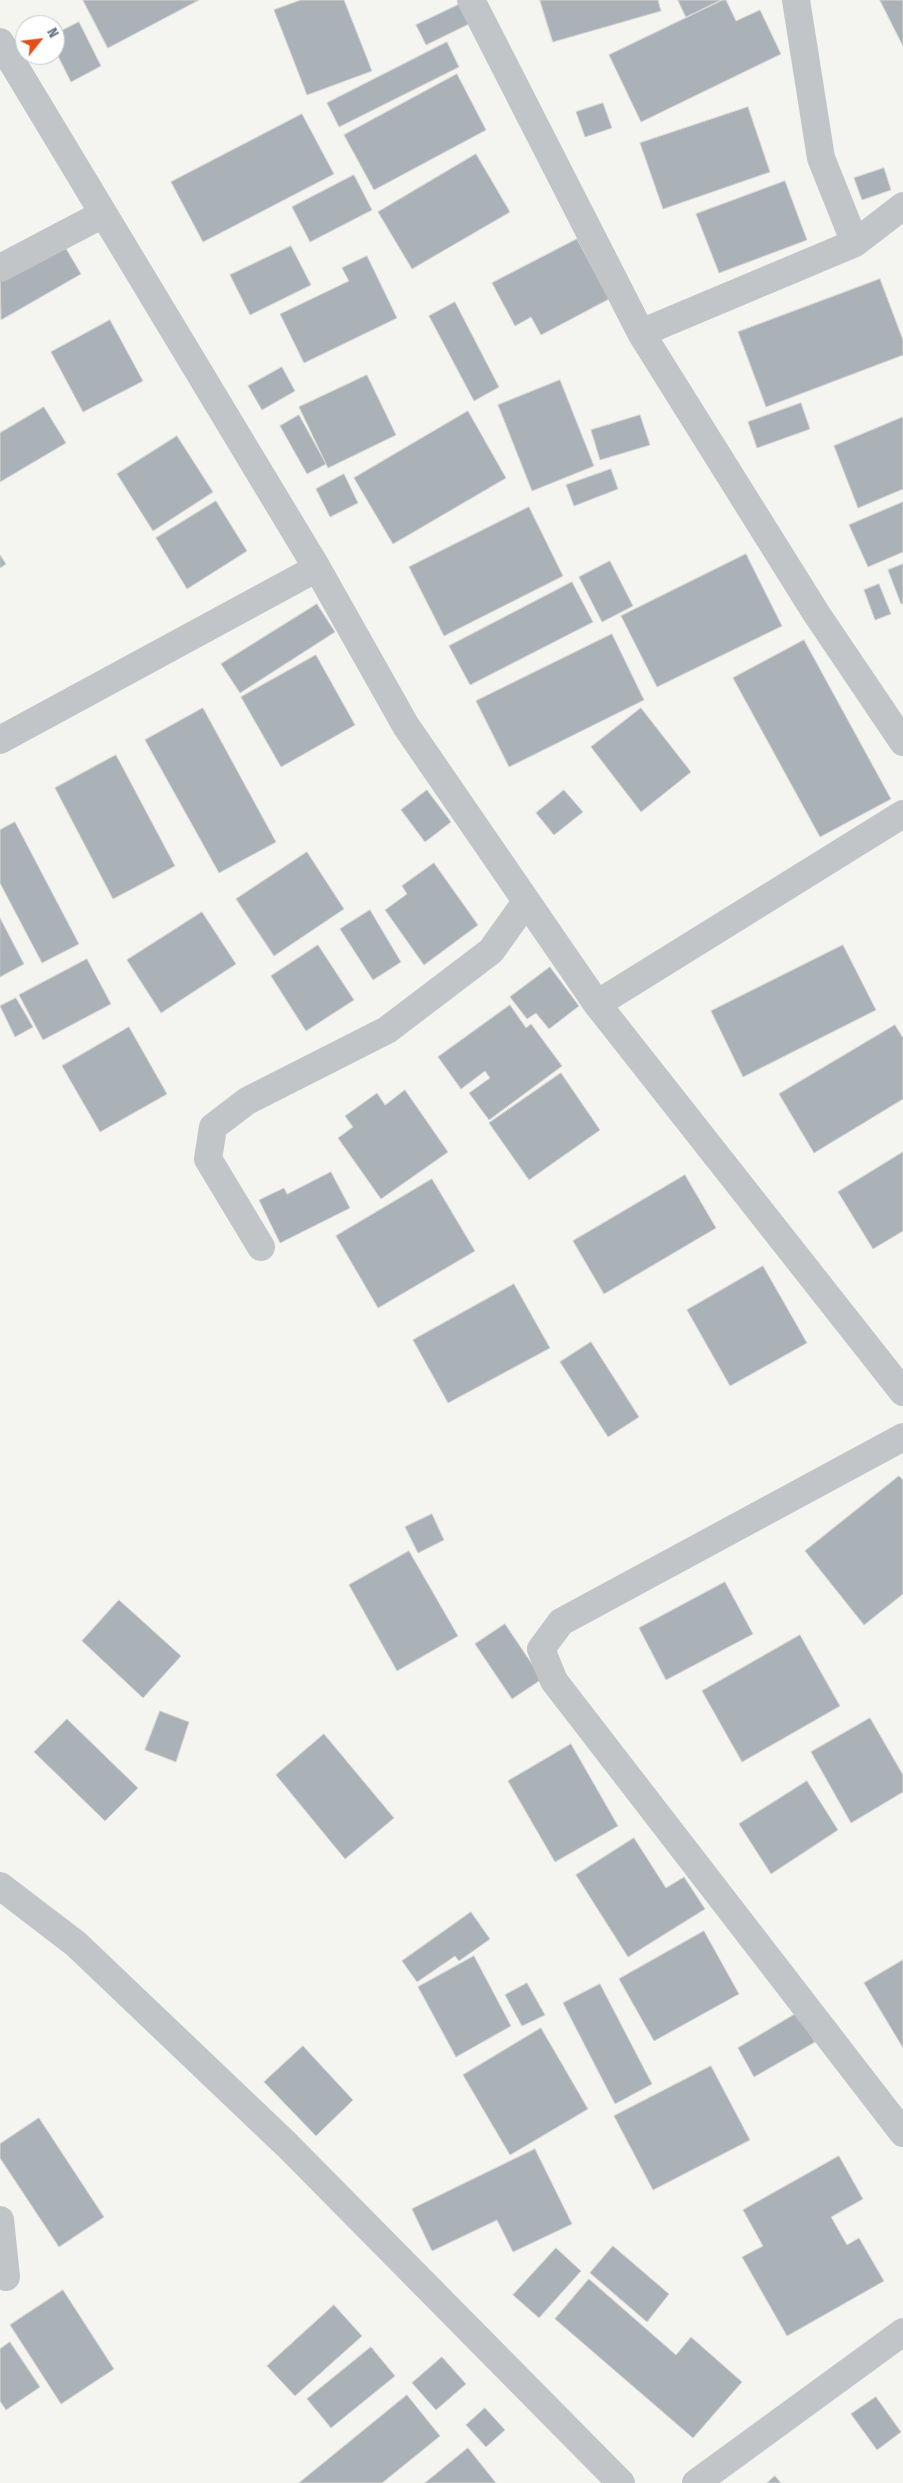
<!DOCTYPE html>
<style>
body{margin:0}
#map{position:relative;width:903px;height:2483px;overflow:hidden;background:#f4f4f0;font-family:"Fira Sans Condensed",sans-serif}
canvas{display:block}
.north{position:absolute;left:15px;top:15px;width:50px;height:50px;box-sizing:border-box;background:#fff;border:1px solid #c0c7cd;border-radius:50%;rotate:61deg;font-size:14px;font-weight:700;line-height:20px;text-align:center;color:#617482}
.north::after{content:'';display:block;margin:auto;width:18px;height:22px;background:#eb4a19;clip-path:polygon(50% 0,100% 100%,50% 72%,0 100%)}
</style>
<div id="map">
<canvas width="903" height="2483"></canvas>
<div class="north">N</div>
</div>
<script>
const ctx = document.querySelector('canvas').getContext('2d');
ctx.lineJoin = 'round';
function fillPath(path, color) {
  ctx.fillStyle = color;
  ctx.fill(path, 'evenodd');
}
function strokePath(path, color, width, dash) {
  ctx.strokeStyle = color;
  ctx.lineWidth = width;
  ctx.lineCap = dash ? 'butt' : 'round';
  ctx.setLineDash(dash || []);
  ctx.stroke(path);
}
const building = new Path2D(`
 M83 0H199L108 48Z
 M301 0H344L372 71 307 95 274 10Z
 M540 0H658L661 11 553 42Z
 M678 0H721L686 17Z
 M723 0H726L736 21 760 10 781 54 641 122 609 55Z
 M880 0H903V46Z
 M462 3 471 23 426 45 416 25Z
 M79 22 101 66 71 82 55 50V34Z
 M447 42 459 67 339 127 327 103Z
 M457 74 486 130 374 190 344 135Z
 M603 103 612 128 585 137 576 112Z
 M748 107 770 172 663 209 640 143Z
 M302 114 334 174 203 242 171 182Z
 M476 154 510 212 412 269 378 212Z
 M884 168 891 190 862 200 854 178Z
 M354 175 372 210 310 242 292 207Z
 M785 181 807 240 719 273 696 214Z
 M577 239 609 299 541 335 531 317 515 326 492 283Z
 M61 240 81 274 1 320 0 275Z
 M291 246 311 285 250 315 230 275Z
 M367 256 397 318 304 363 280 314 349 281 342 268Z
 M880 279 903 340V355L766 407 738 332Z
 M455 302 499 387 474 401 429 316Z
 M110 320 143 381 83 412 51 352Z
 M282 367 295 391 262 410 248 386Z
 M367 375 396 435 328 468 299 407Z
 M560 380 594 466 532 491 498 405Z
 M801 403 810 429 757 448 748 422Z
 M44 407 66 443 0 482V433Z
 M468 411 506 478 393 544 354 478Z
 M299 415 326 464 307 474 280 426Z
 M640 415 650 445 600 460 591 430Z
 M903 417V489L858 508 834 446Z
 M177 436 213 492 153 531 117 474Z
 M611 469 618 489 574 506 566 485Z
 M344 474 358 503 330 517 316 489Z
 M216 501 247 551 187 589 156 538Z
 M903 502V552L868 567 849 525Z
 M529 507 563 576 444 636 409 567Z
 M746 554 782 626 657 687 621 616Z
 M0 555 6 564 0 568Z
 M610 561 633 606 602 622 579 577Z
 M903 564V603L901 604 888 570Z
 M572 582 593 622 470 685 449 646Z
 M879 584 891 614 875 620 864 590Z
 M317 604 335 632 240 693 221 664Z
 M612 634 644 700 509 767 476 701Z
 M804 640 891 799 820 837 733 678Z
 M316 655 355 725 281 767 241 697Z
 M203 708 276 842 219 873 145 740Z
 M641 708 691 772 641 812 591 747Z
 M116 755 175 866 113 899 55 788Z
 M427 790 451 822 425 842 401 810Z
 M564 790 583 812 554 835 536 813Z
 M15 822 79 944 42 963 0 883V830Z
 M307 852 344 909 274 956 236 899Z
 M434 863 478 925 424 965 385 910 407 894 402 886Z
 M370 910 401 962 373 980 340 929Z
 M202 912 236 964 161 1013 127 960Z
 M0 918 24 964 0 977Z
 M318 945 354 1000 306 1031 271 976Z
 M843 945 876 1010 743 1077 711 1011Z
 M87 959 111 1004 43 1040 19 995Z
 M550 967 579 1006 549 1029 536 1013 527 1019 510 997Z
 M16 998 33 1027 15 1037 0 1006Z
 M510 1005 526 1028 531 1024 562 1066 489 1120 469 1093 490 1078 485 1071 461 1089 438 1057Z
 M895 1025 903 1038V1099L814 1153 779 1094Z
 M129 1027 167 1094 100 1132 62 1066Z
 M561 1073 600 1130 529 1180 489 1123Z
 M405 1090 448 1152 381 1199 338 1138 353 1127 345 1116 377 1093 385 1105Z
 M903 1152V1231L873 1249 838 1192Z
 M331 1172 350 1208 280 1243 259 1200 284 1188 287 1194Z
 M685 1175 716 1228 604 1294 573 1241Z
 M432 1179 475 1251 378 1308 336 1236Z
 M763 1266 807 1343 730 1386 687 1310Z
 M514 1284 550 1348 448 1403 413 1340Z
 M591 1342 639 1417 608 1437 560 1362Z
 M899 1476 903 1480V1594L864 1625 805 1551Z
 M432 1514 444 1540 418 1553 405 1527Z
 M409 1551 458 1636 397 1671 349 1585Z
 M725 1582 753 1634 666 1680 639 1628Z
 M119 1600 181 1656 143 1698 82 1641Z
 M505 1624 542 1679 512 1699 475 1644Z
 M800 1635 840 1706 742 1762 702 1691Z
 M160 1711 189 1722 176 1762 145 1750Z
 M870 1718 903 1775V1792L851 1823 811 1752Z
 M67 1719 138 1788 105 1821 34 1752Z
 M324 1734 394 1818 345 1859 276 1775Z
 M571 1744 618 1826 555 1862 508 1781Z
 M807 1781 838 1830 771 1874 739 1824Z
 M634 1838 666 1888 684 1877 705 1909 628 1957 576 1875Z
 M471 1912 490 1939 459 1961 455 1956 417 1982 402 1961Z
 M704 1931 739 1994 654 2041 619 1979Z
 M474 1956 511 2026 456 2057 418 1987Z
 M903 1960V2048L864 1983Z
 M527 1983 545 2015 522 2026 505 1995Z
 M600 1984 652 2084 615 2104 563 2003Z
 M797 2013 815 2042 754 2077 738 2048Z
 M541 2028 588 2109 510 2155 463 2075Z
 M303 2046 353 2100 316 2136 264 2082Z
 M711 2066 750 2140 653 2190 614 2116Z
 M39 2118 104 2217 59 2247 0 2158V2144Z
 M535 2149 572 2224 513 2252 497 2220 432 2251 412 2209Z
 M839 2156 863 2199 831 2217 847 2245 859 2238 884 2281 787 2336 742 2257 763 2246 743 2210Z
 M613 2246 669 2294 647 2322 590 2273Z
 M556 2248 581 2271 539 2318 513 2295Z
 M589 2279 676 2355 691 2337 742 2382 693 2438 555 2319Z
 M63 2290 114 2369 61 2404 10 2325Z
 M334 2305 362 2336 295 2396 267 2366Z
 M10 2342 40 2387 6 2410 0 2401V2349Z
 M371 2347 395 2376 331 2428 307 2399Z
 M442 2357 466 2384 436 2410 412 2383Z
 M407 2395 440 2436 382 2483H299Z
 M876 2397 901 2432 877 2450 851 2414Z
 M485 2408 505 2430 486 2447 466 2425Z
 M468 2448 496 2483H425Z
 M775 2476 781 2483H767Z`);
fillPath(building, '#aab2b7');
strokePath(building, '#d5d5d3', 1);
strokePath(new Path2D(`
 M471 0 641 333 816 613 903 742
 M796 0 821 158 855 243
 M0 42 317 568 406 726 597 1004 903 1392
 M0 268 103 214
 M641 333 855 243 903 206
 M0 740 317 568
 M597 1004 903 814
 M261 1247 208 1159 213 1127 247 1101 387 1030 491 951 526 902
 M903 1437 561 1622 541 1649 554 1681 903 2133
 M0 1886 76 1944 288 2146 621 2483
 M0 2220 6 2277
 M696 2483 903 2332`), '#c1c5c8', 28);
</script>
